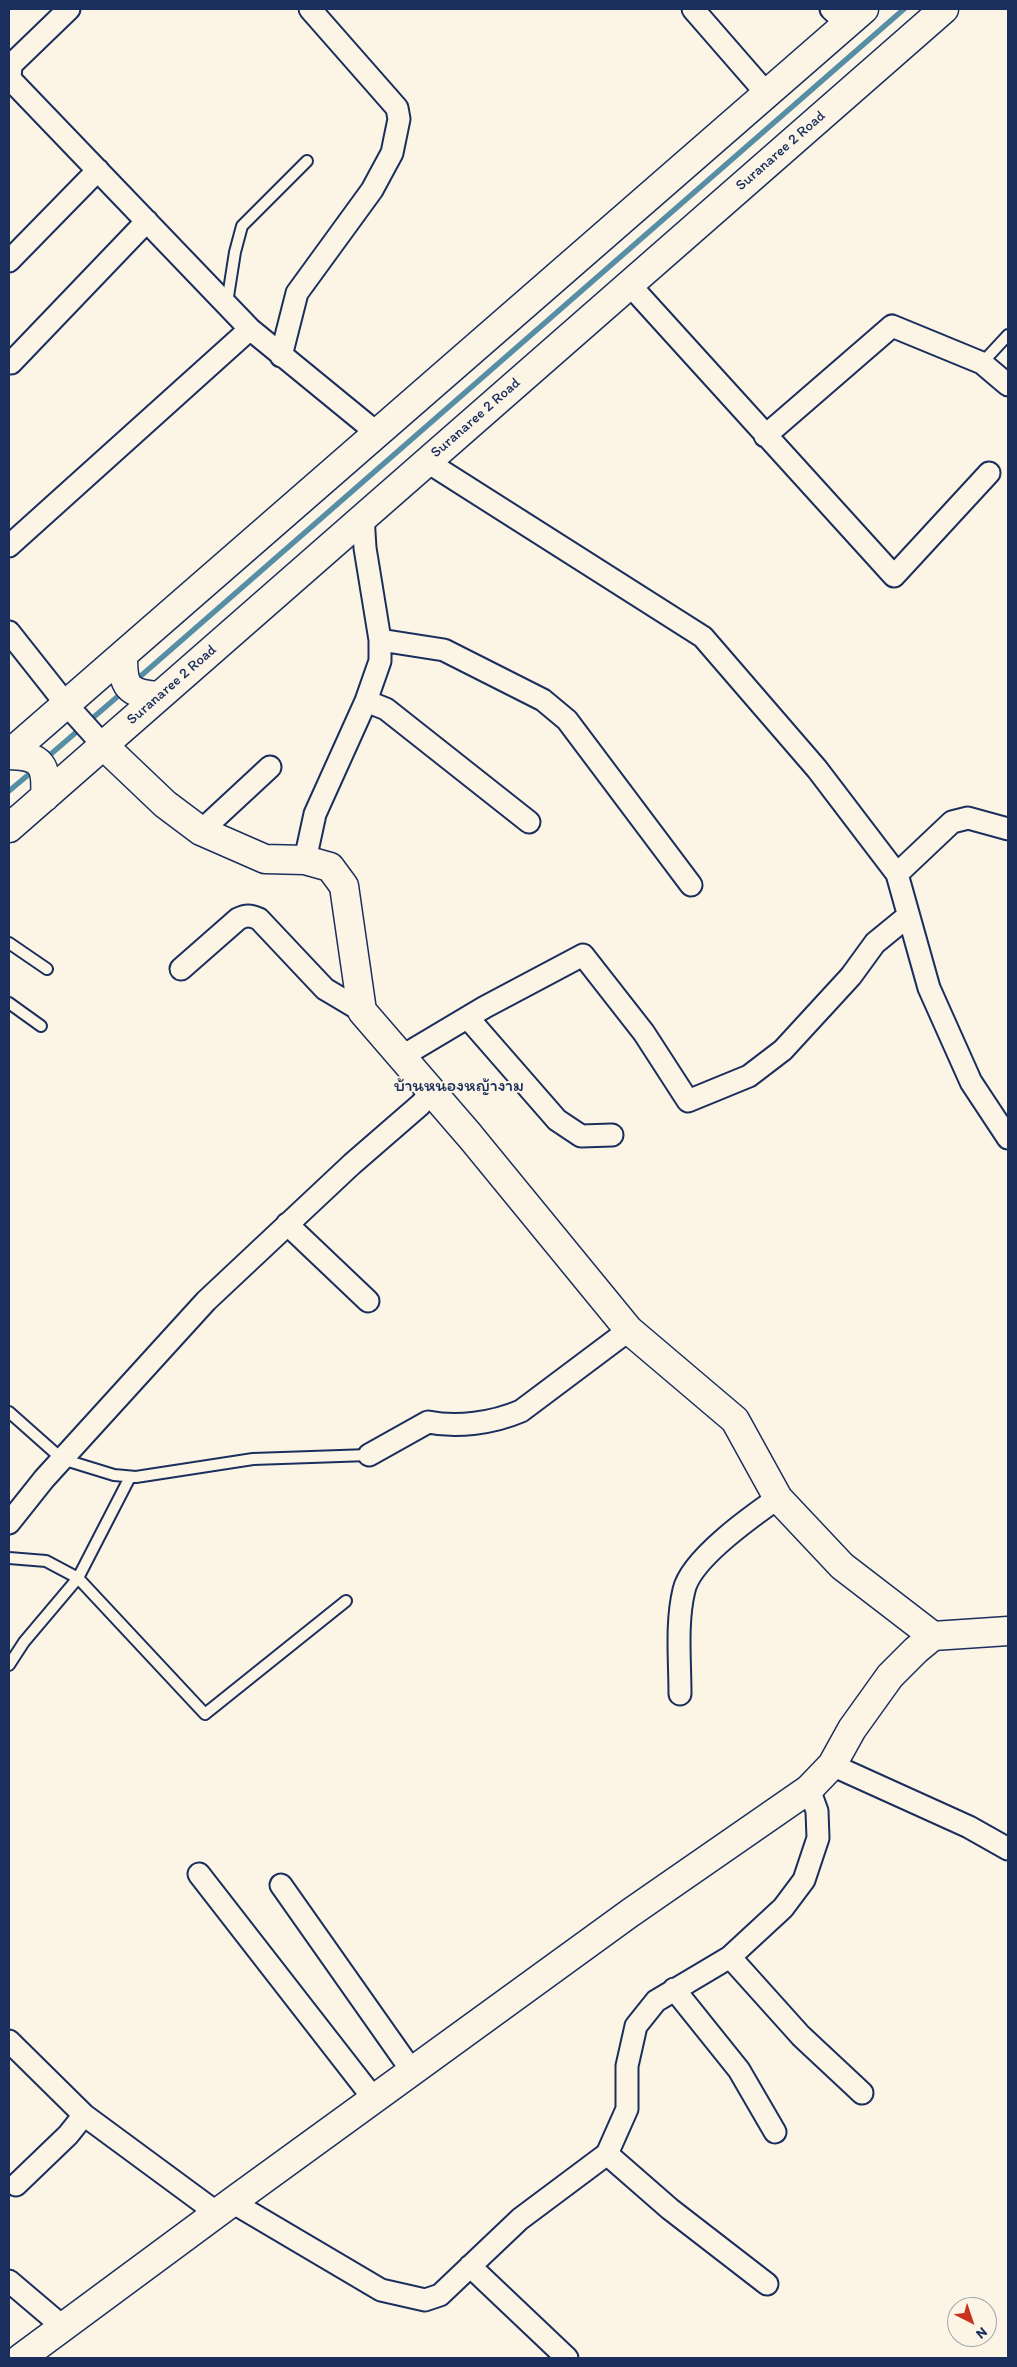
<!DOCTYPE html>
<meta charset="utf-8">
<style>
body{margin:0}
#map{position:relative;width:1017px;height:2367px;overflow:hidden;background:#fcf5e5;font-family:Itim,sans-serif}
canvas{display:block}
.frame{position:absolute;inset:0;border:10px solid #1b2f5e;pointer-events:none}
.north{position:absolute;left:947px;top:2297px;width:50px;height:50px;box-sizing:border-box;background:#fcf5e5;border:1px solid #a2a6af;border-radius:50%;rotate:139deg;font-size:14px;font-weight:700;line-height:20px;text-align:center;color:#1b2f5e}
.north::after{content:'';display:block;margin:auto;width:18px;height:22px;background:#c8321e;clip-path:polygon(50% 0,100% 100%,50% 72%,0 100%)}
</style>
<div id="map">
<canvas width="1017" height="2367"></canvas>
<div class="frame"></div>
<div class="north">N</div>
</div>
<script>
const ctx = document.querySelector('canvas').getContext('2d');
ctx.lineJoin = 'round';
function strokePath(path, color, width, dash) {
  ctx.strokeStyle = color;
  ctx.lineWidth = width;
  ctx.lineCap = dash ? 'butt' : 'round';
  ctx.setLineDash(dash || []);
  ctx.stroke(path);
}
function drawText(font, color, halo, rows, align = 'center') {
  ctx.font = font + ' Itim,"Playpen Sans Thai",sans-serif';
  ctx.lineWidth = 4;
  ctx.setLineDash([]);
  ctx.textBaseline = 'middle';
  ctx.strokeStyle = halo;
  ctx.fillStyle = color;
  for (const [text, x, y, turn = 0] of rows) {
    ctx.save();
    ctx.translate(x, y);
    ctx.rotate((+turn || 0) * Math.PI / 180);
    ctx.textAlign = isNaN(turn) ? turn : align;
    if (halo) ctx.strokeText(text, 0, 0);
    ctx.fillText(text, 0, 0);
    ctx.restore();
  }
}
strokePath(new Path2D(`
 M135 681 904 9
 M44 760 124 691
 M9 791 34 770`), '#568fa5', 5.5);
const lane = new Path2D(`
 M227 303 235 252 242 226 307 161
 M982 363 1008 335
 M9 943 47 969
 M9 1003 41 1026
 M9 1412 62 1459 114 1475 136 1477 253 1459 369 1455
 M9 1558 46 1561 78 1578 205 1714 346 1601
 M9 1665 24 1642 78 1578 130 1477`);
const street = new Path2D(`
 M69 9 11 65 10 79 250 329 377 433
 M693 9 767 94
 M831 9 847 24
 M9 261 98 170
 M629 284 894 576 989 473
 M281 356 297 293 372 190 392 153 399 119 397 108 310 9
 M11 363 147 221
 M765 436 892 326 982 363 1008 385
 M426 461 703 637 817 769 897 874 929 988 971 1082 1008 1138
 M9 546 250 329
 M9 632 66 704 103 745
 M380 640 444 650 543 700 567 720 691 885
 M366 701 386 709 529 822
 M201 831 270 767
 M305 860 315 814 366 701 380 661V640L365 548 363 516
 M897 874 952 822 968 818 1008 829
 M181 969 238 919C246 915 250 915 259 919L325 989 362 1011
 M468 1018 557 1120 581 1136 612 1135
 M401 1057 485 1007 583 955 644 1033 688 1101 749 1076 783 1050 851 976 875 943 908 916
 M287 1224 368 1301
 M369 1455 428 1422C457 1428 493 1423 521 1411L629 1330
 M9 1523 44 1479 206 1301 352 1164 420 1105 432 1092
 M680 1694C680 1661 676 1623 684 1590 691 1559 752 1516 778 1498
 M832 1765 969 1827 1008 1849
 M199 1874 374 2099
 M281 1885 412 2071
 M730 1957 801 2036 862 2093
 M674 1989 739 2070 775 2132
 M9 2041 84 2115 217 2213
 M607 2154 670 2209 767 2284
 M16 2185 68 2135 84 2115
 M232 2202 381 2290 425 2300 440 2295 520 2219 607 2154 627 2109V2066L636 2026 656 2001 730 1957 783 1908 804 1880 818 1838 817 1811 809 1789
 M470 2266 567 2358
 M9 2281 62 2326`);
const secondary = new Path2D(`
 M123 656C123 687 127 693 158 696
 M103 745 165 804 201 831 265 859 305 860 330 867 344 886 362 1011 470 1136 629 1330 735 1420 778 1498 842 1566 933 1636
 M9 754 864 9
 M9 755C42 756 47 765 45 797
 M9 828 944 9
 M21 2358 232 2202 630 1913 809 1789 832 1765 852 1729 890 1676 916 1650 933 1636 1008 1631`);
strokePath(lane, '#1b2f5e', 14);
strokePath(street, '#1b2f5e', 25);
strokePath(secondary, '#1b2f5e', 31);
strokePath(lane, '#fcf5e5', 10);
strokePath(street, '#fcf5e5', 21);
strokePath(secondary, '#fcf5e5', 28);
drawText('15px', '#1b2f5e', '#fcf5e5', [
 ["Suranaree 2 Road",781,151,-41],
 ["Suranaree 2 Road",476,418,-41],
 ["Suranaree 2 Road",172,685,-41]
]);
drawText('18px', '#1b2f5e', '#fcf5e5', [
 ["บ้านหนองหญ้างาม",459,1086]
]);
</script>
